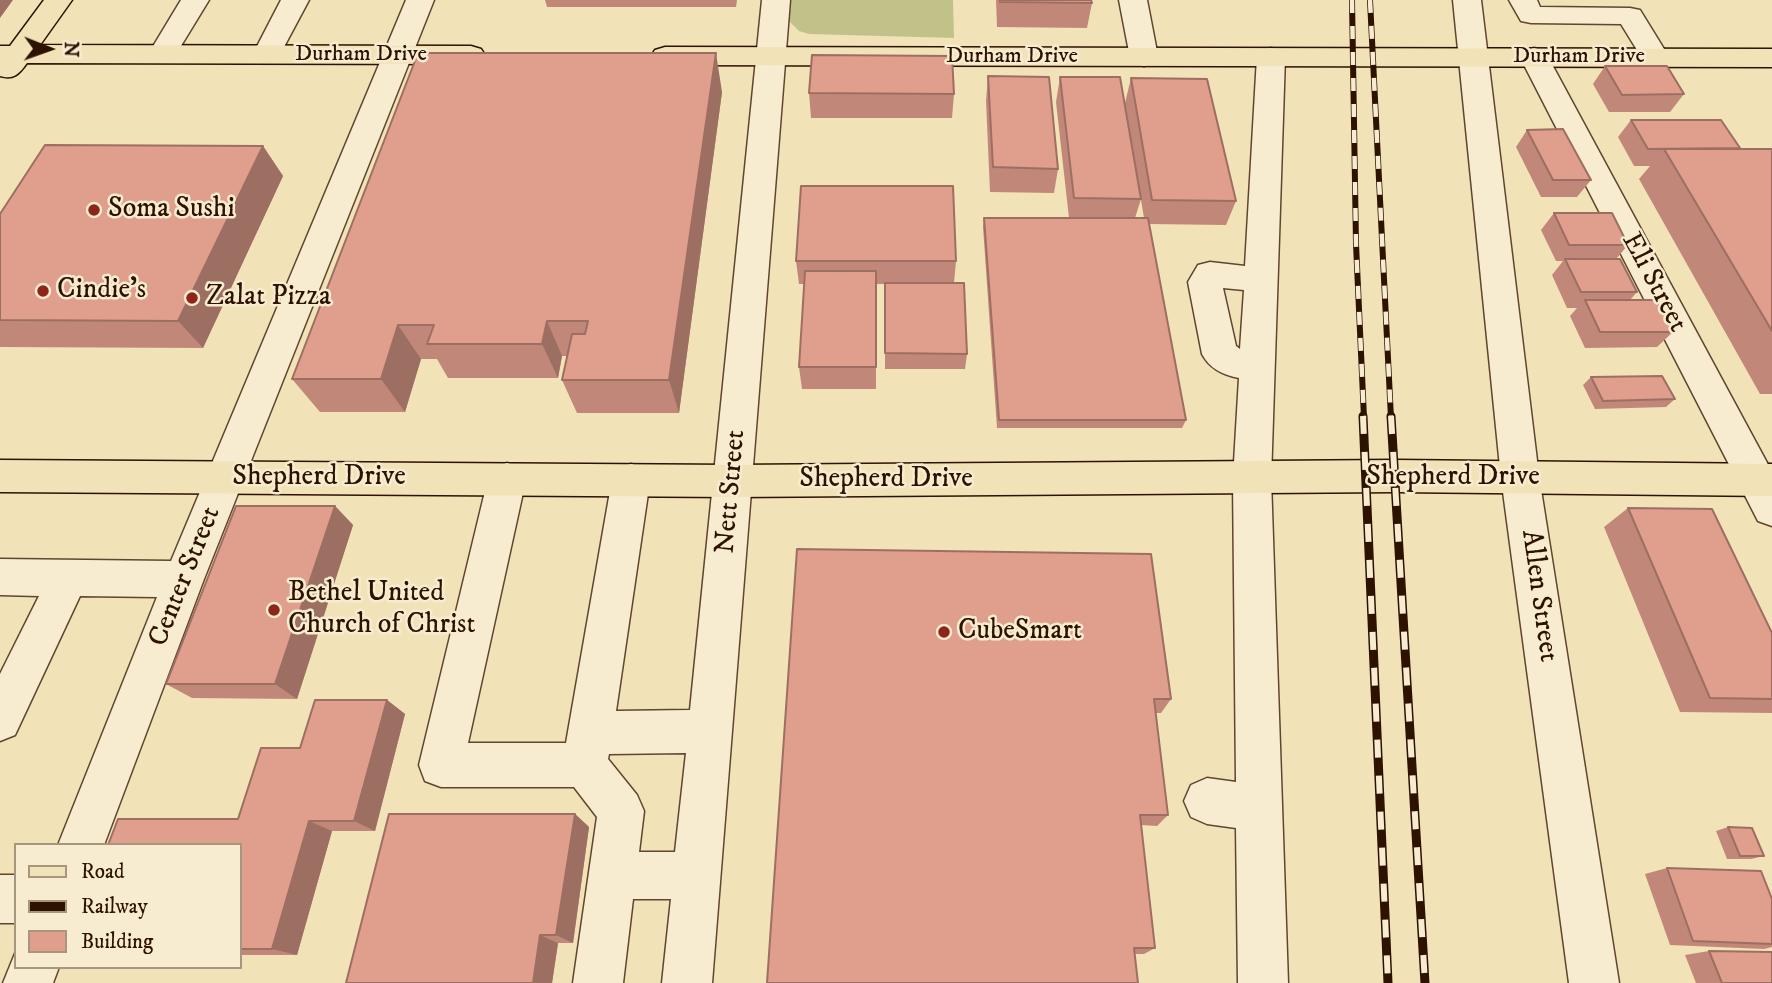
<!DOCTYPE html>
<style>
body{margin:0}
#map{position:relative;width:1772px;height:983px;overflow:hidden;background:#f2e2b7;font-family:"IM FELL DW Pica",serif}
canvas{display:block}
.legend{position:absolute;left:14px;top:843px;width:228px;height:126px;box-sizing:border-box;background:#f7ecd0;border:2px solid #a7957d;margin:0;padding:9px 12px;list-style:none;font-size:21px;color:#2e1200}
.legend li{display:flex;align-items:center;gap:14px;height:35px}
.legend b{width:35px;border:2px solid #a7957d}
.north{position:absolute;left:14px;top:14px;width:70px;height:70px;-webkit-text-stroke:5px #f7ecd0;paint-order:stroke;rotate:91deg;font-size:19px;font-weight:700;line-height:28px;text-align:center;color:#2e1200}
.north::after{content:'';display:block;margin:auto;width:24px;height:32px;background:#2e1200;clip-path:polygon(50% 0,100% 100%,50% 72%,0 100%)}
</style>
<div id="map">
<canvas width="1772" height="983"></canvas>
<ul class="legend">
<li><b style="height:9px;background:#f2e2b7"></b>Road</li>
<li><b style="height:9px;background:#2e1200"></b>Railway</li>
<li><b style="height:19px;background:#e09e8d"></b>Building</li>
</ul>
<div class="north">N</div>
</div>
<script>
const ctx = document.querySelector('canvas').getContext('2d');
ctx.lineJoin = 'round';
function fillPath(path, color) {
  ctx.fillStyle = color;
  ctx.fill(path, 'evenodd');
}
function strokePath(path, color, width, dash) {
  ctx.strokeStyle = color;
  ctx.lineWidth = width;
  ctx.lineCap = dash ? 'butt' : 'round';
  ctx.setLineDash(dash || []);
  ctx.stroke(path);
}
function drawText(font, color, halo, rows, align = 'center') {
  ctx.font = font + ' "IM FELL DW Pica",serif';
  ctx.lineWidth = 5;
  ctx.setLineDash([]);
  ctx.textBaseline = 'middle';
  ctx.strokeStyle = halo;
  ctx.fillStyle = color;
  for (const [text, x, y, turn = 0] of rows) {
    ctx.save();
    ctx.translate(x, y);
    ctx.rotate((+turn || 0) * Math.PI / 180);
    ctx.textAlign = isNaN(turn) ? turn : align;
    if (halo) ctx.strokeText(text, 0, 0);
    ctx.fillText(text, 0, 0);
    ctx.restore();
  }
}
fillPath(new Path2D(`
 M790 0H953L954 38 809 34 799 31 788 20Z`), '#c0c28a');
const minor = new Path2D(`
 M181 0H209L173 59 163 62 153 59 149 53Z
 M281 0H309L277 60 267 63 257 60 253 54Z
 M406 0H434L204 579 104 845H58L157 597 80 596 15 735 0 741V674L39 596 0 595V559L171 561Z
 M762 0H790L712 983H662L671 899H633L623 983H573L597 817 574 787H441L425 781 419 765 488 479 493 468 507 463 521 468 526 479 468 743H566L612 480 617 468 631 464 645 468 650 480 616 711 690 710ZM686 753 675 852H639L644 811 637 795 608 759 609 754Z
 M1119 0H1147L1158 57 1154 63 1144 66 1134 63 1130 57Z
 M1453 0H1481L1539 477 1619 983H1569L1501 477Z
 M1509 0H1537L1540 7 1630 8 1640 10 1669 57 1665 63 1655 66 1645 63 1621 24 1531 23 1521 21Z
 M1271 48 1281 51 1285 57 1271 479 1288 983H1238L1236 828 1207 824 1191 817 1184 801 1191 785 1207 778 1236 782 1233 479 1239 378C1223 375 1210 369 1202 354L1188 282 1198 265 1210 262 1245 266 1257 57 1261 51ZM1223 288 1244 290 1240 349 1236 346Z
 M1534 48 1544 51 1548 57 1772 472V526L1758 521 1520 57 1524 51Z
 M0 875H16V923H0Z
 M16 951V967H59L53 983H3Z`);
const major = new Path2D(`
 M44 0H72L40 45 471 46 481 49 485 55 481 61 471 64 27 63C19 74 14 80 0 76V46H10Z
 M665 47 1772 49V67L665 65 655 62 651 56 655 50Z
 M0 460 733 465 1396 460 1772 464V496L1396 492 733 497 0 492Z`);
strokePath(minor, '#5f462e', 3);
strokePath(major, '#2e1200', 3);
fillPath(minor, '#f7ecd0');
fillPath(major, '#f2e2b7');
const railFar1 = new Path2D(`
 M1352 0 1356 244 1364 418
 M1370 0 1391 418`);
const rail = new Path2D(`
 M1363 416 1388 983
 M1391 416 1425 983`);
strokePath(railFar1, '#2e1200', 6);
strokePath(rail, '#2e1200', 9);
strokePath(railFar1, '#f7ecd0', 4.5, [13]);
strokePath(rail, '#f7ecd0', 6, [18]);
fillPath(new Path2D(`
 M545 0H737L736 7H547Z
 M996 0H1091L1092 3 1087 28 997 27Z
 M1605 66 1684 94 1670 112H1609L1593 84Z
 M988 76 1058 169 1054 193 990 192 986 101Z
 M1060 77 1141 199 1135 218H1144L1125 103 1131 78 1236 201 1226 225 1149 224 1186 420 1182 428H997L983 227 984 218H1069L1056 102Z
 M722 92 679 413H577L562 380 567 356H562L558 378H448L437 359H421L405 412H320L292 379Z
 M809 93 954 94 952 118H811Z
 M1631 120 1740 149H1772V394H1760L1639 179 1650 166H1634L1618 137Z
 M1527 130 1591 180 1577 197H1541L1516 147Z
 M263 146 283 176 203 348 0 347V214Z
 M1554 213 1628 245 1616 259 1637 292 1630 300 1673 332 1657 347 1585 348 1570 316 1577 308H1567L1552 275 1563 261H1556L1541 230Z
 M796 261H956L954 283 967 354 965 369H885V284H876V389H802L799 367 804 284H799Z
 M1591 377 1675 399 1666 407 1595 409 1583 385Z
 M335 506 353 525 297 699 192 698 166 684Z
 M1628 508 1772 633V713L1680 712 1604 527Z
 M797 549 1171 699 1161 713H1155L1168 815 1157 826 1141 825 1155 948 1144 954H1135Z
 M387 700 405 714 375 831H332L297 955H240V845L238 819 300 748Z
 M575 814 589 827 573 943H558L552 983H346Z
 M1728 827 1764 856 1751 859H1727L1716 831Z
 M1667 868 1772 899V947L1764 949 1670 945 1645 874Z
 M1709 951 1772 983H1696L1685 955Z`), '#c18879');
fillPath(new Path2D(`
 M0 0H13L0 18Z
 M716 53 722 92 679 413 669 380Z
 M263 146 283 176 203 348 178 321Z
 M547 321 562 356 558 378 542 344Z
 M398 325 421 359 405 412 381 379Z
 M335 506 353 525 297 699 275 684Z
 M387 700 405 714 375 831 354 821Z
 M575 814 589 827 573 943 556 935Z
 M309 821 332 831 297 955 272 949Z
 M540 935 558 943 552 983H533Z`), '#9d6f63');
const building = new Path2D(`
 M1000 0H1091L1092 3 1000 2Z
 M418 53H716L669 380H562L572 334H585L588 321H547L542 344H427L434 325H398L381 379H292Z
 M812 55 952 56 954 94 809 93Z
 M1605 66H1667L1684 94 1622 95Z
 M988 76 1049 77 1058 169 993 167Z
 M1060 77H1120L1141 199 1074 198Z
 M1131 78 1207 79 1236 201 1152 200Z
 M1631 120H1721L1740 148 1648 149Z
 M1563 129 1591 180H1553L1527 130Z
 M45 145 263 146 178 321 0 320V214Z
 M1664 149H1772V331Z
 M801 186H953L956 261H796Z
 M1554 213H1612L1628 245H1569Z
 M984 218H1148L1186 420H999Z
 M1565 259H1620L1637 292H1581Z
 M805 271H876V367H799Z
 M885 283H964L967 354 885 353Z
 M1585 300H1657L1673 332H1600Z
 M1662 376 1675 399 1603 401 1591 377Z
 M236 506H335L275 684H166Z
 M1628 508 1712 509 1772 633V699L1710 698Z
 M797 549 1151 554 1171 699H1154L1168 815H1140L1155 948H1134L1138 983H767Z
 M315 700H387L354 821H309L272 949H240V845H108L118 819H238L261 748H300Z
 M389 814H575L556 935H540L533 983H346Z
 M1728 827 1752 828 1764 856H1740Z
 M1667 868 1761 871 1772 899V944L1693 941Z
 M1709 951 1772 952V983H1722Z`);
fillPath(building, '#e09e8d');
strokePath(building, '#9d6f63', 2);
for (const [x, y, r, color] of [
 [94,210,7,"#8f2418"],
 [43,291,7,"#8f2418"],
 [192,298,7,"#8f2418"],
 [274,610,7,"#8f2418"],
 [944,632,7,"#8f2418"]
]) {
  const dot = new Path2D();
  dot.arc(x, y, r, 0, 2 * Math.PI);
  ctx.fillStyle = color;
  ctx.fill(dot);
  strokePath(dot, '#f7ecd0', 2.5);
}
drawText('23px', '#2e1200', '#f7ecd0', [
 ["Durham Drive",361,55],
 ["Durham Drive",1012,57],
 ["Durham Drive",1579,57]
]);
drawText('28px', '#2e1200', '#f7ecd0', [
 ["Soma Sushi",108,210],
 ["Cindie's",57,291],
 ["Zalat Pizza",206,298],
 ["Bethel United",288,594],
 ["Church of Christ",288,626],
 ["CubeSmart",958,632]
], 'left');
drawText('28px', '#2e1200', '#f7ecd0', [
 ["Eli Street",1653,283,62],
 ["Shepherd Drive",319,478],
 ["Shepherd Drive",1453,478],
 ["Shepherd Drive",886,480],
 ["Nett Street",732,492,-85],
 ["Center Street",186,577,-68],
 ["Allen Street",1538,596,82]
]);
</script>
